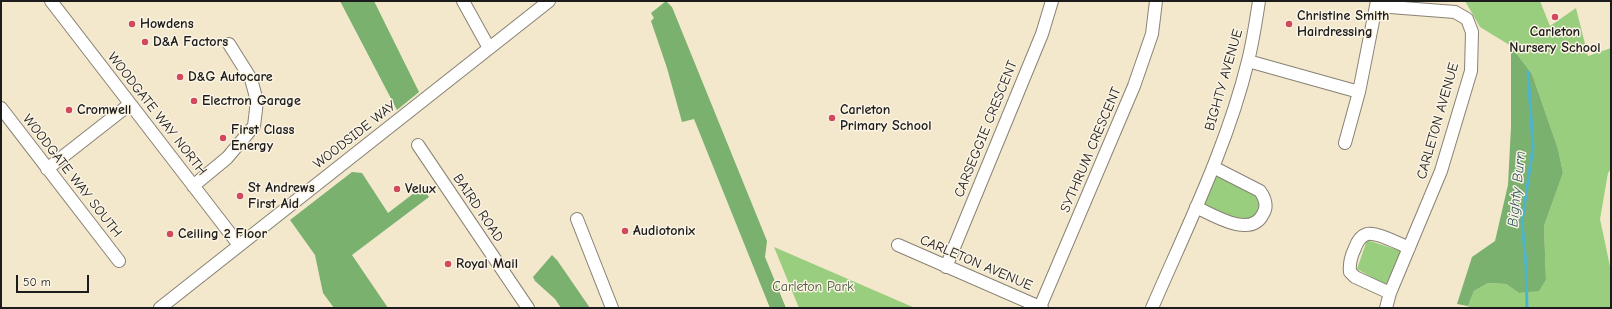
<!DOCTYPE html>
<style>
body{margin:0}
#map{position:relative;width:1612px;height:309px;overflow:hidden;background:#f3e7cc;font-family:"Comic Neue",sans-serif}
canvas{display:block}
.frame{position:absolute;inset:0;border:2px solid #1c1c1c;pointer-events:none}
.scale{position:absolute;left:16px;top:275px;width:73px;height:18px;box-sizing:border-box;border:2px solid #1c1c1c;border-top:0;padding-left:5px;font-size:12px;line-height:14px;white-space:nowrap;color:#1c1c1c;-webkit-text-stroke:3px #fcf5e5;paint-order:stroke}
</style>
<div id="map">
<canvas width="1612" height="309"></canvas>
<div class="frame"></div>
<div class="scale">50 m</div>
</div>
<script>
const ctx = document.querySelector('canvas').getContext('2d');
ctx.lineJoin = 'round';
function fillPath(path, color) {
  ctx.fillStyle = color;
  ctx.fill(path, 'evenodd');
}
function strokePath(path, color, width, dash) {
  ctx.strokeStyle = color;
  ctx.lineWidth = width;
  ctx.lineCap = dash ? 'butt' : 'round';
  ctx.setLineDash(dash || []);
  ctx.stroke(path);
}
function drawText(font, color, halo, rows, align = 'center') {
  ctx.font = font + ' "Comic Neue",sans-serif';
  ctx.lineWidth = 3;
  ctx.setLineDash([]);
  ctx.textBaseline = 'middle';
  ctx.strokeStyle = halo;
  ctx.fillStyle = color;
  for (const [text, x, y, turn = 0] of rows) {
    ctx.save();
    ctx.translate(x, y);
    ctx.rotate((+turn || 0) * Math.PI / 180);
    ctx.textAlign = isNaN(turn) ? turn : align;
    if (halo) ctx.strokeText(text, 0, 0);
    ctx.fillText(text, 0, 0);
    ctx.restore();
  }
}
fillPath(new Path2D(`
 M1465 1H1540L1550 26 1576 8 1588 56 1611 48V169L1608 173 1600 219 1611 271V308H1470L1468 306 1474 291 1488 283 1506 284 1519 293 1539 290 1546 280 1544 226 1563 173 1558 149 1532 74 1511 46 1480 27Z
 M1217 174 1250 190 1259 198 1261 208 1256 217 1243 223 1203 207Z
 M1367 240 1404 252 1389 287 1357 269Z
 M774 247 915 308H799Z`), '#99ce7f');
fillPath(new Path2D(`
 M340 1H374L419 92 397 110Z
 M666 1 672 7 767 241 765 257 786 308H770L694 119 682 122 667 68 651 21 654 18 651 13Z
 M1511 46 1532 74 1558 149 1563 173 1544 226 1546 280 1539 291 1519 293 1506 284 1488 283 1474 291 1468 306 1457 304 1472 257 1495 241 1508 185 1511 127Z
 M352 172 362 173 388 213 422 187 429 197 352 255 388 308H334L323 293 315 255 290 220Z
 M552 255 557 260 590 308H561L555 299 535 281 533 277Z`), '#7ab16e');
strokePath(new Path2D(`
 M1527 308 1526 265 1522 222 1533 147 1528 72`), '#4eb4cd', 3);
const minor = new Path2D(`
 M51 1 239 245
 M463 1 489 48
 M1377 6 1455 12 1467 19 1472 32 1471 71 1441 171 1390 293 1386 308
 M1248 61 1359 92
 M1 108 119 261
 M1345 143 1359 92 1377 1
 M418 145 528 308
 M47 169 130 104
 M193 186 227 158 254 126 257 101 251 79 229 44
 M1196 207C1213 215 1251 239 1263 214 1268 206 1265 198 1260 191L1213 167
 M577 219 612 308
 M898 245 1042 308
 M946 267 1042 34 1052 1
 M1390 293 1355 277 1350 272C1349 263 1351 256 1355 248 1357 242 1361 236 1367 234 1377 232 1400 244 1409 248
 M1040 307 1134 86 1152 34 1156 1
 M160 308 549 1
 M1152 308C1187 227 1227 147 1248 61 1253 41 1256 21 1259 1`);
strokePath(minor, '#888274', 14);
strokePath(minor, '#fff', 12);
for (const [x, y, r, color] of [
 [1555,17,4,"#d1495b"],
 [132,24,4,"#d1495b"],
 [1289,24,4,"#d1495b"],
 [145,42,4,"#d1495b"],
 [180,77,4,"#d1495b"],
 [194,101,4,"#d1495b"],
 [69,110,4,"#d1495b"],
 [832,118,4,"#d1495b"],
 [223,138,4,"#d1495b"],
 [397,189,4,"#d1495b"],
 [240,196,4,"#d1495b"],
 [625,231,4,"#d1495b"],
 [170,234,4,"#d1495b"],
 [448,264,4,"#d1495b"]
]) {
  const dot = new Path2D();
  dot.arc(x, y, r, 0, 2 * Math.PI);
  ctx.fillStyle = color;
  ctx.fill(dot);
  strokePath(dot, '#fcf5e5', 1.5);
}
drawText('bold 14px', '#1c1c1c', '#fcf5e5', [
 ["Christine Smith",1297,16],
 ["Hairdressing",1297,32],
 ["Howdens",140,24],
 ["Carleton",1555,32,"center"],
 ["Nursery School",1555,48,"center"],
 ["D&A Factors",153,42],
 ["D&G Autocare",188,77],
 ["Electron Garage",202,101],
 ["Cromwell",77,110],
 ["Carleton",840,110],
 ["Primary School",840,126],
 ["First Class",231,130],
 ["Energy",231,146],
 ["St Andrews",248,188],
 ["First Aid",248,204],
 ["Velux",405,189],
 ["Audiotonix",633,231],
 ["Ceiling 2 Floor",178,234],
 ["Royal Mail",456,264]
], 'left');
drawText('14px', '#1c1c1c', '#fcf5e5', [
 ["BIGHTY AVENUE",1224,80,-74],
 ["WOODGATE WAY NORTH",157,114,52],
 ["CARLETON AVENUE",1438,121,-74],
 ["CARSEGGIE CRESCENT",986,129,-68],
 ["WOODSIDE WAY",355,135,-38],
 ["SYTHRUM CRESCENT",1091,150,-67],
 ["WOODGATE WAY SOUTH",72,176,52],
 ["BAIRD ROAD",478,208,56],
 ["CARLETON AVENUE",976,263,23]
]);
drawText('14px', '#485a3f', '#fcf5e5', [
 ["Carleton Park",813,287]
]);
drawText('italic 15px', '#305963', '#fcf5e5', [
 ["Bighty Burn",1517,189,-84]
]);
</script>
